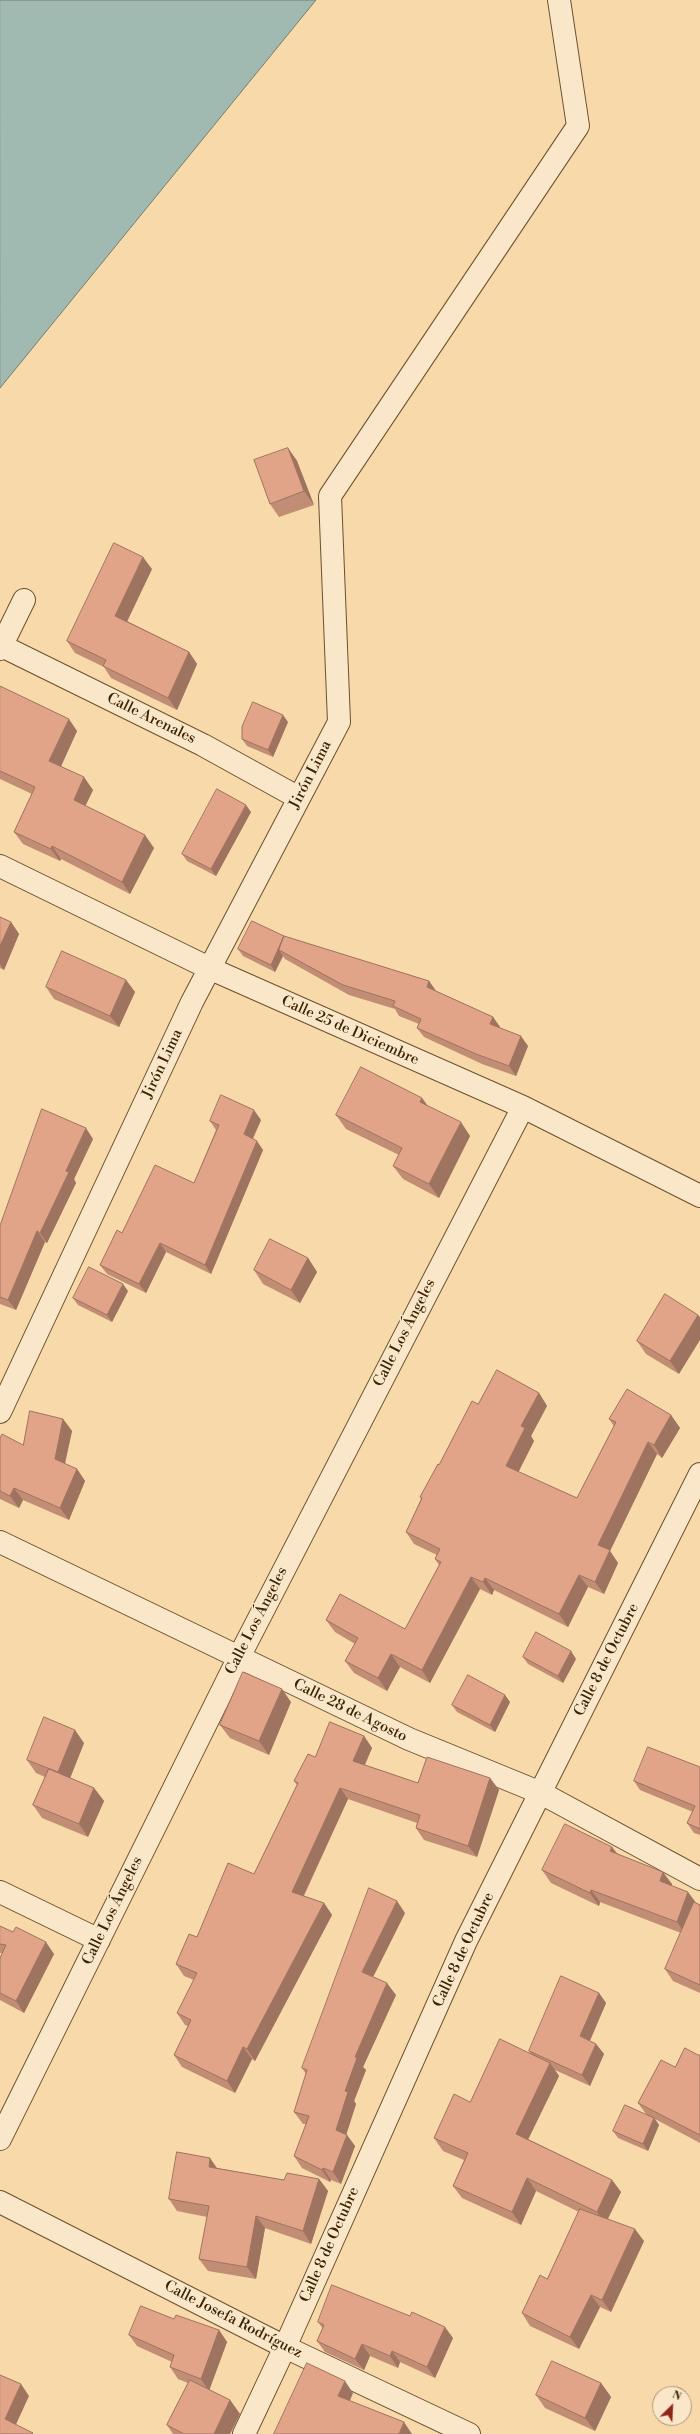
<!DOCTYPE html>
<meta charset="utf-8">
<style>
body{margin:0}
#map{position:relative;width:700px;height:2434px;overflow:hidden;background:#f8d9aa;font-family:"Libre Bodoni",serif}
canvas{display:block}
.north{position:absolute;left:652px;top:2386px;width:40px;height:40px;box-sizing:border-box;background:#fae6c8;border:1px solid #ad987a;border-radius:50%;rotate:24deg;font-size:11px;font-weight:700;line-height:16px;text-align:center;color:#3a2405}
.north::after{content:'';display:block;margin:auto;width:14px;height:18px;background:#8f2418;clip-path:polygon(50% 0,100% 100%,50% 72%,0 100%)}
</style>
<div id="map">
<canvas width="700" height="2434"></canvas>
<div class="north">N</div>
</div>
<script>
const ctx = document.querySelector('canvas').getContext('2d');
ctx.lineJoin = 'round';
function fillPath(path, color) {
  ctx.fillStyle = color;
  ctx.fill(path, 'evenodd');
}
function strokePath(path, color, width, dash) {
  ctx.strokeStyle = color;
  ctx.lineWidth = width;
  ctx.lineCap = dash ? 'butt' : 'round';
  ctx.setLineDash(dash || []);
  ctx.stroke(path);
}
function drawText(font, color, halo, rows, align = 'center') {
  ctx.font = font + ' "Libre Bodoni",serif';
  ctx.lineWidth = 3;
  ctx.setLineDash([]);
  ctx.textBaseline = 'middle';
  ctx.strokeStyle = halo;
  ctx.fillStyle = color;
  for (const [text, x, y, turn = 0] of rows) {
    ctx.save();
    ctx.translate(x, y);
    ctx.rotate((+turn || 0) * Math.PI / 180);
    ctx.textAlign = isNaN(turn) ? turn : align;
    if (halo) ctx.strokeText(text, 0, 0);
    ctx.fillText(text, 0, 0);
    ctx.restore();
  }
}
const water = new Path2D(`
 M0 0H316L0 388Z`);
fillPath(water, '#a0b9b1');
strokePath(water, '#777d6c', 1);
const street = new Path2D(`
 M0 645 203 745 299 798
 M0 649 24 600
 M0 866 211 969 523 1107 700 1196
 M0 1412 192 1002 339 722 330 496 578 126 559 0
 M0 1542 409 1739 541 1793 700 1879
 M0 1892 99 1940
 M0 2139 239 1657 523 1107
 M0 2202 285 2347 469 2434
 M244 2434 285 2347 466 1941 700 1474`);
strokePath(street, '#6a512e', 24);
strokePath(street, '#fae6c8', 22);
fillPath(new Path2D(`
 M288 448 297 461 314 505 279 517 270 504Z
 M152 569 127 621 189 652 197 664 177 710 111 678 104 667 75 653 67 641Z
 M0 686 77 731 61 766 93 790 85 806 154 848 130 894 61 859 60 861 23 844 14 832 32 794 0 779Z
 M288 722 273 757 247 746 242 739Z
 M251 812 216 876 187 861 182 854Z
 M0 917 11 922 19 934 4 970 0 968Z
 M284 936 429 981 436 991 493 1017 500 1027 499 1028 528 1046 516 1076 482 1064 424 1037 417 1028 419 1024 399 1016 395 1009 349 995 285 959 283 956 275 972 243 956 238 949Z
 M126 980 135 992 119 1027 54 999 46 987Z
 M422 1098 428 1106 470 1136 439 1198 403 1179 393 1166 399 1155 346 1129 336 1115Z
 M261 1120 253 1139 263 1150 211 1274 166 1252 146 1293 107 1274 100 1265 122 1233 194 1183 216 1130 210 1121Z
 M93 1139 74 1179 76 1183 47 1243 45 1242 16 1310 0 1304V1226Z
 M308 1258 317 1272 300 1303 263 1284 254 1270Z
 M128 1291 112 1322 78 1305 73 1298Z
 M665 1294 679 1374 646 1354 637 1341Z
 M539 1393 547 1406 531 1436 534 1441 518 1472 577 1498 614 1426 609 1419 671 1415 680 1428 662 1458 657 1454 610 1551 618 1563 604 1594 588 1587 568 1627 494 1590 492 1595 480 1589 430 1683 400 1667 387 1691 354 1673 345 1661 355 1644 335 1632 326 1620 405 1629 439 1565 435 1559 437 1555 414 1544 406 1532 421 1499 420 1497 478 1404Z
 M63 1419 72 1431 65 1464 77 1469 85 1481 69 1520 23 1500 19 1508 0 1499V1438L23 1445Z
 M523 1657 576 1659 563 1683 528 1664Z
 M291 1702 269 1755 230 1738 220 1725Z
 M510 1702 495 1732 457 1712 452 1705Z
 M364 1736 372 1748 365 1765 418 1783 490 1778 499 1790 477 1857 424 1840 416 1828 417 1823 348 1799 304 1896 324 1903 332 1915 255 2061 252 2059 235 2093 182 2067 174 2055 188 2026 185 2025 177 2013 194 1980 184 1976 176 1964 197 1937 254 1874 297 1785 294 1781 315 1757Z
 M84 1743 70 1778 94 1788 104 1801 88 1837 42 1818 33 1805 45 1777 36 1773 27 1760Z
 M700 1767V1835L694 1833 687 1823 693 1812 640 1790 634 1781Z
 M612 1847 617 1853 672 1884V1886L696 1903 700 1905V1993L673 1981 665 1969 681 1933 600 1902 599 1906 551 1883 542 1870Z
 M405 1913 373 1977 396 1995 363 2067 366 2070 354 2101 356 2104 346 2134 355 2146 341 2184 331 2180 330 2182 302 2168 294 2156 306 2124H303L294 2112 306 2074 302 2068Z
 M0 1926 54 1954 24 2013 0 2000V1958L2 1953H0Z
 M599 1993 606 2003 590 2041 596 2044 604 2054 590 2086 555 2070 559 2076 528 2139 612 2180 621 2192 608 2219 644 2241 611 2312 600 2307 579 2349 530 2326 522 2313 547 2279 579 2212 536 2191 521 2225 462 2198 453 2186 464 2160 443 2151 434 2138 470 2102 530 2053 529 2051Z
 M698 2055H700V2143L655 2119 659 2125 648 2151 618 2138 613 2131 651 2117 646 2114 638 2103 675 2067Z
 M217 2168 284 2180 319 2179 328 2191 311 2244 265 2228 256 2279 208 2271 199 2259 207 2217 177 2211 169 2199Z
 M174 2319 219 2330 227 2342 209 2390 230 2400 240 2414 230 2434H173L167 2425 188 2383 178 2379 170 2367 172 2362 137 2346 129 2335Z
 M318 2322 453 2338 435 2378 400 2362 398 2368 370 2356 364 2370 325 2352 317 2341 323 2329Z
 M601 2383 611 2397 595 2431 545 2408 536 2395Z`), '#c28d75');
fillPath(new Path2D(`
 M288 448 297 461 314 505 304 491Z
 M143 557 152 569 124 628 115 616Z
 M189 652 197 664 177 710 168 698Z
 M283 715 288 722 273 757 268 750Z
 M69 719 77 731 58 773 49 761Z
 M84 777 93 790 82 813 74 800Z
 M246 805 251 812 216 876 211 869Z
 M145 835 154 848 130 894 122 882Z
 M52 846 61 859 60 861 51 849Z
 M11 922 19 934 4 970 0 964V946Z
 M284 936 279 950 283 956 275 972 271 965Z
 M126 980 135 992 119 1027 110 1016Z
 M429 981 436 991 434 997 427 987Z
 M493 1017 500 1027 496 1034 490 1024Z
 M521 1036 528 1046 516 1076 509 1066Z
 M422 1098 431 1111 420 1102Z
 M254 1110 261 1120 250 1144 244 1134Z
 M461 1122 470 1136 439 1198 429 1184Z
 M86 1128 93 1139 74 1179 76 1183 47 1243 40 1233 66 1171Z
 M257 1141 263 1150 211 1274 205 1265Z
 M37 1231 45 1242 16 1310 8 1300Z
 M160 1243 166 1252 146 1293 139 1284Z
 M308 1258 317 1272 300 1303 291 1290Z
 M123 1284 128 1291 112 1322 107 1315Z
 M698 1315 700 1317V1340L679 1374 670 1361Z
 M539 1393 547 1406 531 1436 534 1441 515 1479 506 1466 521 1426Z
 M671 1415 680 1428 662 1458 654 1445Z
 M63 1419 72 1431 63 1471 55 1459Z
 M648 1442 657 1454 610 1551 618 1563 604 1594 595 1582 598 1545Z
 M77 1469 85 1481 69 1520 60 1508Z
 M14 1488 23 1500 19 1508 10 1496Z
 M579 1575 588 1587 568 1627 559 1614Z
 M471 1577 480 1589 430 1683 422 1670Z
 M485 1578 494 1590 492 1595 483 1582Z
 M571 1651 576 1659 563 1683 558 1676Z
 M391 1654 400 1667 387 1691 378 1678Z
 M282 1689 291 1702 269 1755 259 1741Z
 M505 1695 510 1702 495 1732 490 1725Z
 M75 1730 84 1743 67 1786 58 1772Z
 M364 1736 372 1748 361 1773 353 1761Z
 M490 1778 499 1790 477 1857 468 1846Z
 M94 1788 104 1801 88 1837 79 1824Z
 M340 1788 348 1799 300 1903 292 1892Z
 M612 1847 621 1860 610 1851Z
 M663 1872 672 1884 668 1894 660 1881Z
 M591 1890 600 1902 599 1906 590 1893Z
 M688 1892 697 1904 686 1935 677 1922Z
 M397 1901 405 1913 370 1983 362 1972Z
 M324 1903 332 1915 255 2061 247 2049Z
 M46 1942 54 1954 24 2013 16 2001Z
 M387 1983 396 1995 363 2067 366 2070 354 2101 356 2104 344 2142 336 2130 345 2091 355 2057Z
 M599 1993 606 2003 587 2047 580 2036Z
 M596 2044 604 2054 590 2086 582 2075Z
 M243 2047 252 2059 235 2093 227 2081Z
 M550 2063 559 2076 525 2146 516 2134Z
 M654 2118 659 2125 648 2151 643 2144Z
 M347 2135 355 2146 341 2184 333 2172Z
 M210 2158 219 2171 209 2167Z
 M323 2168 331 2180 330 2182 322 2170Z
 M527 2178 536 2191 521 2225 512 2212Z
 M319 2179 328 2191 311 2244 303 2231Z
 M612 2180 621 2192 605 2224 597 2212Z
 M256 2216 265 2228 256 2279 247 2267Z
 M635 2229 644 2241 611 2312 602 2300Z
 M591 2295 600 2307 579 2349 570 2337Z
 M445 2327 453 2338 435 2378 427 2367Z
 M219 2330 227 2342 209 2391 201 2379Z
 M362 2344 370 2356 364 2370 355 2359Z
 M392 2351 400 2362 398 2368 390 2356Z
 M345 2381 353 2393 347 2408 338 2396Z
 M601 2383 611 2397 595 2431 585 2418Z
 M21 2384 29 2396 13 2431 5 2419Z
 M230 2400 240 2414 230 2434H214Z
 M404 2422 412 2434H399Z`), '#9e735f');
const building = new Path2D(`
 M288 448 304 491 270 504 254 460Z
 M114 543 143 557 115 616 189 652 168 698 103 666 106 660 67 641Z
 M0 686 69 719 49 761 84 777 74 800 145 835 122 882 52 846 51 849 14 832 35 787 0 771Z
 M253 702 283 715 268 750 242 739V727Z
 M217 789 246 805 211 869 182 854Z
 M0 917 11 922 0 946Z
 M252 921 284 936 271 965 238 949Z
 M284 936 429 981 427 987 493 1017 490 1024 521 1036 509 1066 476 1054 417 1028 421 1019 393 1006 395 1001 343 985 279 950Z
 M62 951 126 980 110 1016 46 987Z
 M361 1067 422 1098 420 1102 461 1122 429 1184 393 1166 402 1148 336 1115Z
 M221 1095 254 1110 244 1134 257 1141 205 1265 160 1243 139 1284 100 1265 117 1230 122 1233 155 1165 194 1183 219 1125 210 1121Z
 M42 1109 86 1128 66 1171 69 1172 40 1233 37 1231 8 1300 0 1297V1226Z
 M270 1239 308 1258 291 1290 254 1270Z
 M89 1267 123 1284 107 1315 73 1298Z
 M665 1294 698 1315 670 1361 637 1341Z
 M497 1370 539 1393 521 1426 525 1428 506 1466 577 1498 616 1422 609 1419 627 1389 671 1415 654 1445 648 1442 598 1545 610 1550 595 1582 579 1575 559 1614 485 1578 483 1582 471 1577 422 1670 391 1654 378 1678 345 1661 358 1638 326 1620 340 1594 405 1629 441 1562 435 1559 440 1549 406 1532 422 1498 420 1497 438 1464 439 1465 472 1401 478 1404Z
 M30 1411 63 1419 55 1459 77 1469 60 1508 14 1488 10 1496 0 1491V1438L2 1434 23 1445Z
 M536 1632 571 1651 558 1676 523 1657Z
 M243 1672 282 1689 259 1741 220 1725Z
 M468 1675 505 1695 490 1725 452 1705Z
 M44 1717 75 1730 58 1772 27 1760Z
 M330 1722 364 1736 353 1761 418 1783 427 1757 490 1778 468 1846 416 1828 420 1815 340 1788 292 1892 324 1903 247 2049 243 2047 227 2081 174 2055 191 2020 177 2013 197 1973 176 1964 189 1934 197 1937 228 1863 254 1874 298 1783 294 1781 308 1754 315 1757Z
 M648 1747 700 1767V1829L687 1823 695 1806 634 1781Z
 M49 1769 94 1788 79 1824 33 1805Z
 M565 1824 612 1847 610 1851 663 1872 660 1881 688 1892 677 1922 591 1890 590 1893 542 1870Z
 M369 1888 397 1901 362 1972 387 1983 355 2057 357 2058 345 2091 348 2092 336 2130 347 2135 333 2172 323 2168 322 2170 294 2156 309 2116 294 2112 307 2070 302 2068Z
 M694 1902 700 1905V1985L665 1969Z
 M0 1926 13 1932 16 1927 46 1942 16 2001 0 1993V1958L6 1945 0 1944Z
 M561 1976 599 1993 580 2036 596 2044 582 2075 529 2051Z
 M500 2039 550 2063 516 2134 612 2180 597 2212 527 2178 512 2212 453 2186 468 2153 434 2138 454 2094 470 2102Z
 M685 2048 698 2055H700V2135L638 2103 661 2060 675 2067Z
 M625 2105 654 2118 643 2144 613 2131Z
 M177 2152 210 2158 209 2167 284 2180 287 2173 319 2179 303 2231 256 2216 247 2267 199 2259 209 2206 169 2199Z
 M580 2209 635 2229 602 2300 591 2295 570 2337 522 2313 540 2275 547 2279Z
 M332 2285 410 2316 412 2312 445 2327 427 2367 392 2351 390 2356 362 2344 355 2359 317 2341 324 2325 318 2322Z
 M141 2306 174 2319 176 2315 219 2330 201 2379 170 2367 174 2355 129 2335Z
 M552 2361 601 2383 585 2418 536 2395Z
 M307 2363 345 2381 338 2396 404 2422 399 2434H274Z
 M0 2375 21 2384 5 2419 33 2433 32 2434H0Z
 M190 2380 230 2400 214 2434H184L167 2425Z`);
fillPath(building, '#e1a488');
strokePath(building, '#9e735f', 1);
drawText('15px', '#3a2405', '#fae6c8', [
 ["Calle Arenales",151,719,26],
 ["Jirón Lima",311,775,-63],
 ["Calle 25 de Diciembre",350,1031,24],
 ["Jirón Lima",163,1064,-65],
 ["Calle Los Ángeles",405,1333,-63],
 ["Calle Los Ángeles",257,1621,-63],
 ["Calle 8 de Octubre",607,1660,-63],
 ["Calle 28 de Agosto",350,1711,26],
 ["Calle Los Ángeles",113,1911,-64],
 ["Calle 8 de Octubre",464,1950,-65],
 ["Calle 8 de Octubre",330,2245,-66],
 ["Calle Josefa Rodríguez",233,2320,27]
]);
</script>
